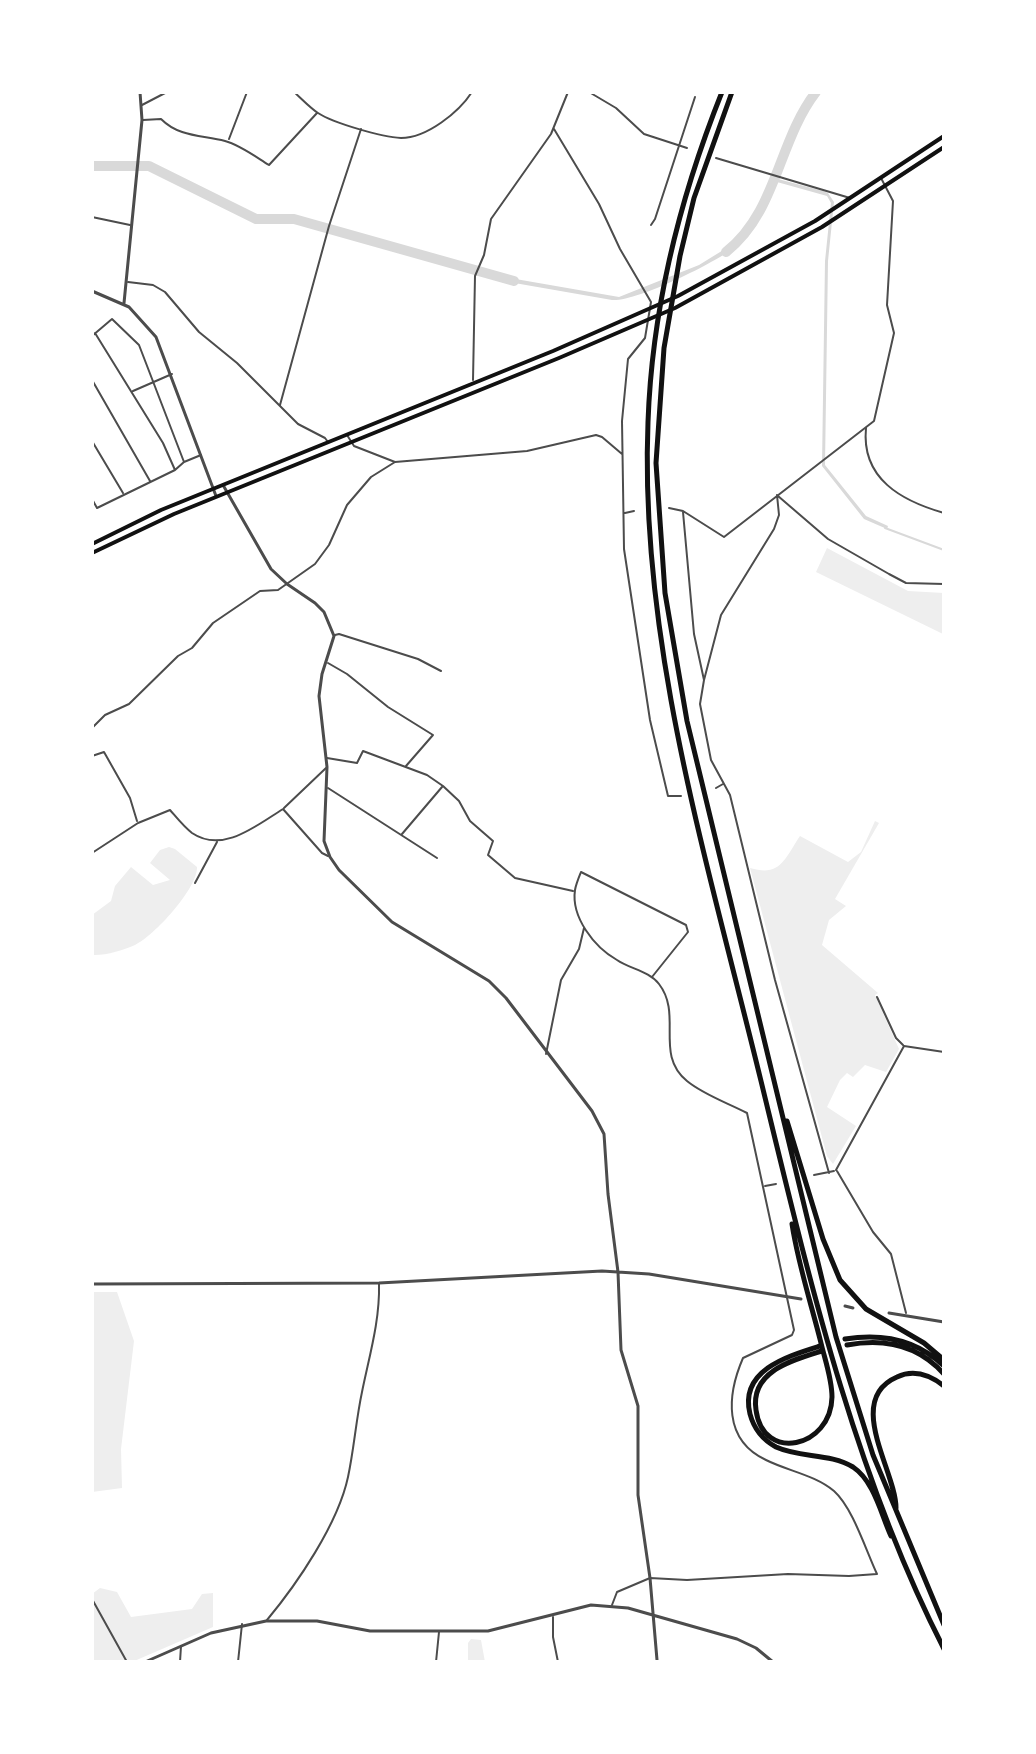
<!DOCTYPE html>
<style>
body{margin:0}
#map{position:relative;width:1036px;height:1754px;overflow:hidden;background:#fff;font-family:Helvetica,sans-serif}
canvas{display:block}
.frame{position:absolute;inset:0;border:94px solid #fff;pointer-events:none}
</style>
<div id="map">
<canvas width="1036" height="1754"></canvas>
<div class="frame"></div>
</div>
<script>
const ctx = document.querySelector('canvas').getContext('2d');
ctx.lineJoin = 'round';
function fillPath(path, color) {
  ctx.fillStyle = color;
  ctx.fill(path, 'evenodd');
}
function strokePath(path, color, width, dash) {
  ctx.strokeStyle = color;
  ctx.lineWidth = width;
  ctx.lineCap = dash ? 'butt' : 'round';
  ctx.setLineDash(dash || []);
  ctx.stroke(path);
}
fillPath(new Path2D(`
 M827 548 908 591 944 593 943 634 816 572Z
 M875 821 879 823 835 899 846 906 829 920 822 945 878 993 875 995 899 1049 886 1072 865 1065 853 1077 847 1073 840 1080 827 1107 856 1126 833 1164 827 1156 750 868C780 877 784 860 800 836L848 862 861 852Z
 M169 847 175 849 197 867C198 888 154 936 135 945 124 950 104 956 92 955V915L111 901 115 886 131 867 153 885 170 880 150 863 160 850Z
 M92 1292H117L134 1341 121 1449 122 1488 92 1492Z
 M100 1588 117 1592 131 1617 192 1609 202 1594 213 1593V1627L132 1662H92V1594Z
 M471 1639 481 1640 485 1662H468V1643Z`), '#eee');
fillPath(new Path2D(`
 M778 179 823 191 828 193 834 202 828 261 825 465 866 516 888 526 887 529 864 519 822 466 825 261 831 203 827 196 777 182Z
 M733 244 735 247C715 263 636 302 612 300L503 281 504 277 619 297 699 265Z`), '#d9d9d9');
strokePath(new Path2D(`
 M775 180H777
 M885 528 944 550`), '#d9d9d9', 2);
strokePath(new Path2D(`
 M92 166H149L256 219H294L514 281
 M726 252C777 212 778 141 816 92`), '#d9d9d9', 10);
strokePath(new Path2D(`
 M294 92C302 99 309 107 318 113 333 123 382 137 401 138 427 138 459 112 472 92
 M589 92 616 108 644 134 687 148
 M142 105 167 92
 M143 120 161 119C179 137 201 135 225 141 240 145 256 157 269 165L317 113
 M554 129 599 204 620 249 651 302 645 338 628 359 622 421 624 549 650 720 668 796H681
 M229 139 247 92
 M716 158 850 198
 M92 217 130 225
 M651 225 655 219 695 97
 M128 282 153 285 165 292 199 332 237 363 298 424 325 438 328 442
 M95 333 163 443 175 470
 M92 336 112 319 139 345 184 462
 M92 380 150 481
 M473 380 475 276 484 255 491 219 551 134 568 92
 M133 391 172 374
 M280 405 329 226 361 129
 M866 428C861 479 902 501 944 513
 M347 435 354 446 395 462 527 451 596 435 602 437 622 454
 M92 441 123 493
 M777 495 779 515 774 529 721 615 704 680 700 704 711 760 730 795 775 980 829 1173
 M778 496 828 539 889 574 906 583 944 584
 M92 499 97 508 175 470 184 462 201 455
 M669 508 683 511 724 537 874 421 894 333 887 305 893 201 881 178
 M683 512 694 634 704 680
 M625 513 634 511
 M335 635 339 634 418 659 441 671
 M328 663 347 674 388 707 433 735 406 766
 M92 728 105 715 129 704 178 656 192 648 213 623 260 591 278 590 315 564 329 545 347 505 371 477 395 462
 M92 756 104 752 130 798 137 821
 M327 758 357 763 363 751 427 775 443 786 459 801 470 821 493 841 488 855 515 878 573 891
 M328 788 437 858
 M716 788 723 784
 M284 808 326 768
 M402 834 442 787
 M92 853 138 823 170 810C177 818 184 827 192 833 223 854 257 825 283 809L322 853 328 856
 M195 883 217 842
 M877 997 896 1038 903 1045
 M546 1054 561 980 579 949 584 928
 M836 1170 904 1046 944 1052
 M837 1171 873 1232 891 1254 906 1313
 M814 1175 834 1171
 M765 1186 776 1184
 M92 1599 127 1662
 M612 1605 617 1592 650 1578 687 1580 788 1574 849 1576 877 1574C866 1551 853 1508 834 1491 815 1475 788 1471 766 1460 723 1440 727 1395 743 1358L792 1335 794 1330 747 1113C728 1103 704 1095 687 1081 654 1054 683 1015 659 984 649 971 630 969 617 960 594 947 571 917 575 890 576 884 579 877 581 872L686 925 688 932 652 977
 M553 1617V1637L558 1662
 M267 1620C297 1584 338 1524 348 1477 354 1449 356 1420 362 1392 369 1357 380 1321 379 1284
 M180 1662 181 1646
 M238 1662 242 1624
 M436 1662 439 1632`), '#4c4c4c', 2);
strokePath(new Path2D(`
 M92 291 129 307 156 337 216 496
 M124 303 142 120 140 92
 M223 485 271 569 287 584 315 603 324 612 334 636 322 674 319 696 327 767 324 841 330 857 339 870 392 922 489 981 506 998 592 1111 604 1134 608 1194 618 1272 621 1350 638 1406V1495L650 1578 657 1660
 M92 1284 379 1283 602 1271 649 1274 801 1299
 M845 1306 853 1308
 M889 1313 944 1322
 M145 1662 211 1633 266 1621H317L370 1631H488L591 1605 628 1608 737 1639 756 1648 773 1662`), '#4c4c4c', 3);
strokePath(new Path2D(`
 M92 544 161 510 553 351 678 296 815 221 944 136
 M92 553 174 514 559 358 675 308 822 227 944 147`), '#111', 4);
strokePath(new Path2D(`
 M722 92C680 197 652 308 648 422 639 644 709 867 761 1081 808 1274 853 1471 944 1649
 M732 92 694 198 680 256 664 348 656 463 665 593 687 721 836 1337 873 1455 944 1625
 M787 1121 823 1239 840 1280 866 1309 924 1343 944 1360
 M792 1224C798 1264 811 1303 821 1343 825 1360 832 1379 832 1397 831 1448 763 1463 756 1410 750 1371 793 1360 822 1351
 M845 1339C882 1333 916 1339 944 1366
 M847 1345C884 1338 918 1345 944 1374
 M820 1346C788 1356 739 1370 750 1414 754 1429 763 1440 776 1447 800 1458 830 1453 853 1467 874 1481 881 1514 891 1536
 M896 1508C896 1471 844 1400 897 1377 914 1369 930 1375 944 1386`), '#111', 5);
</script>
